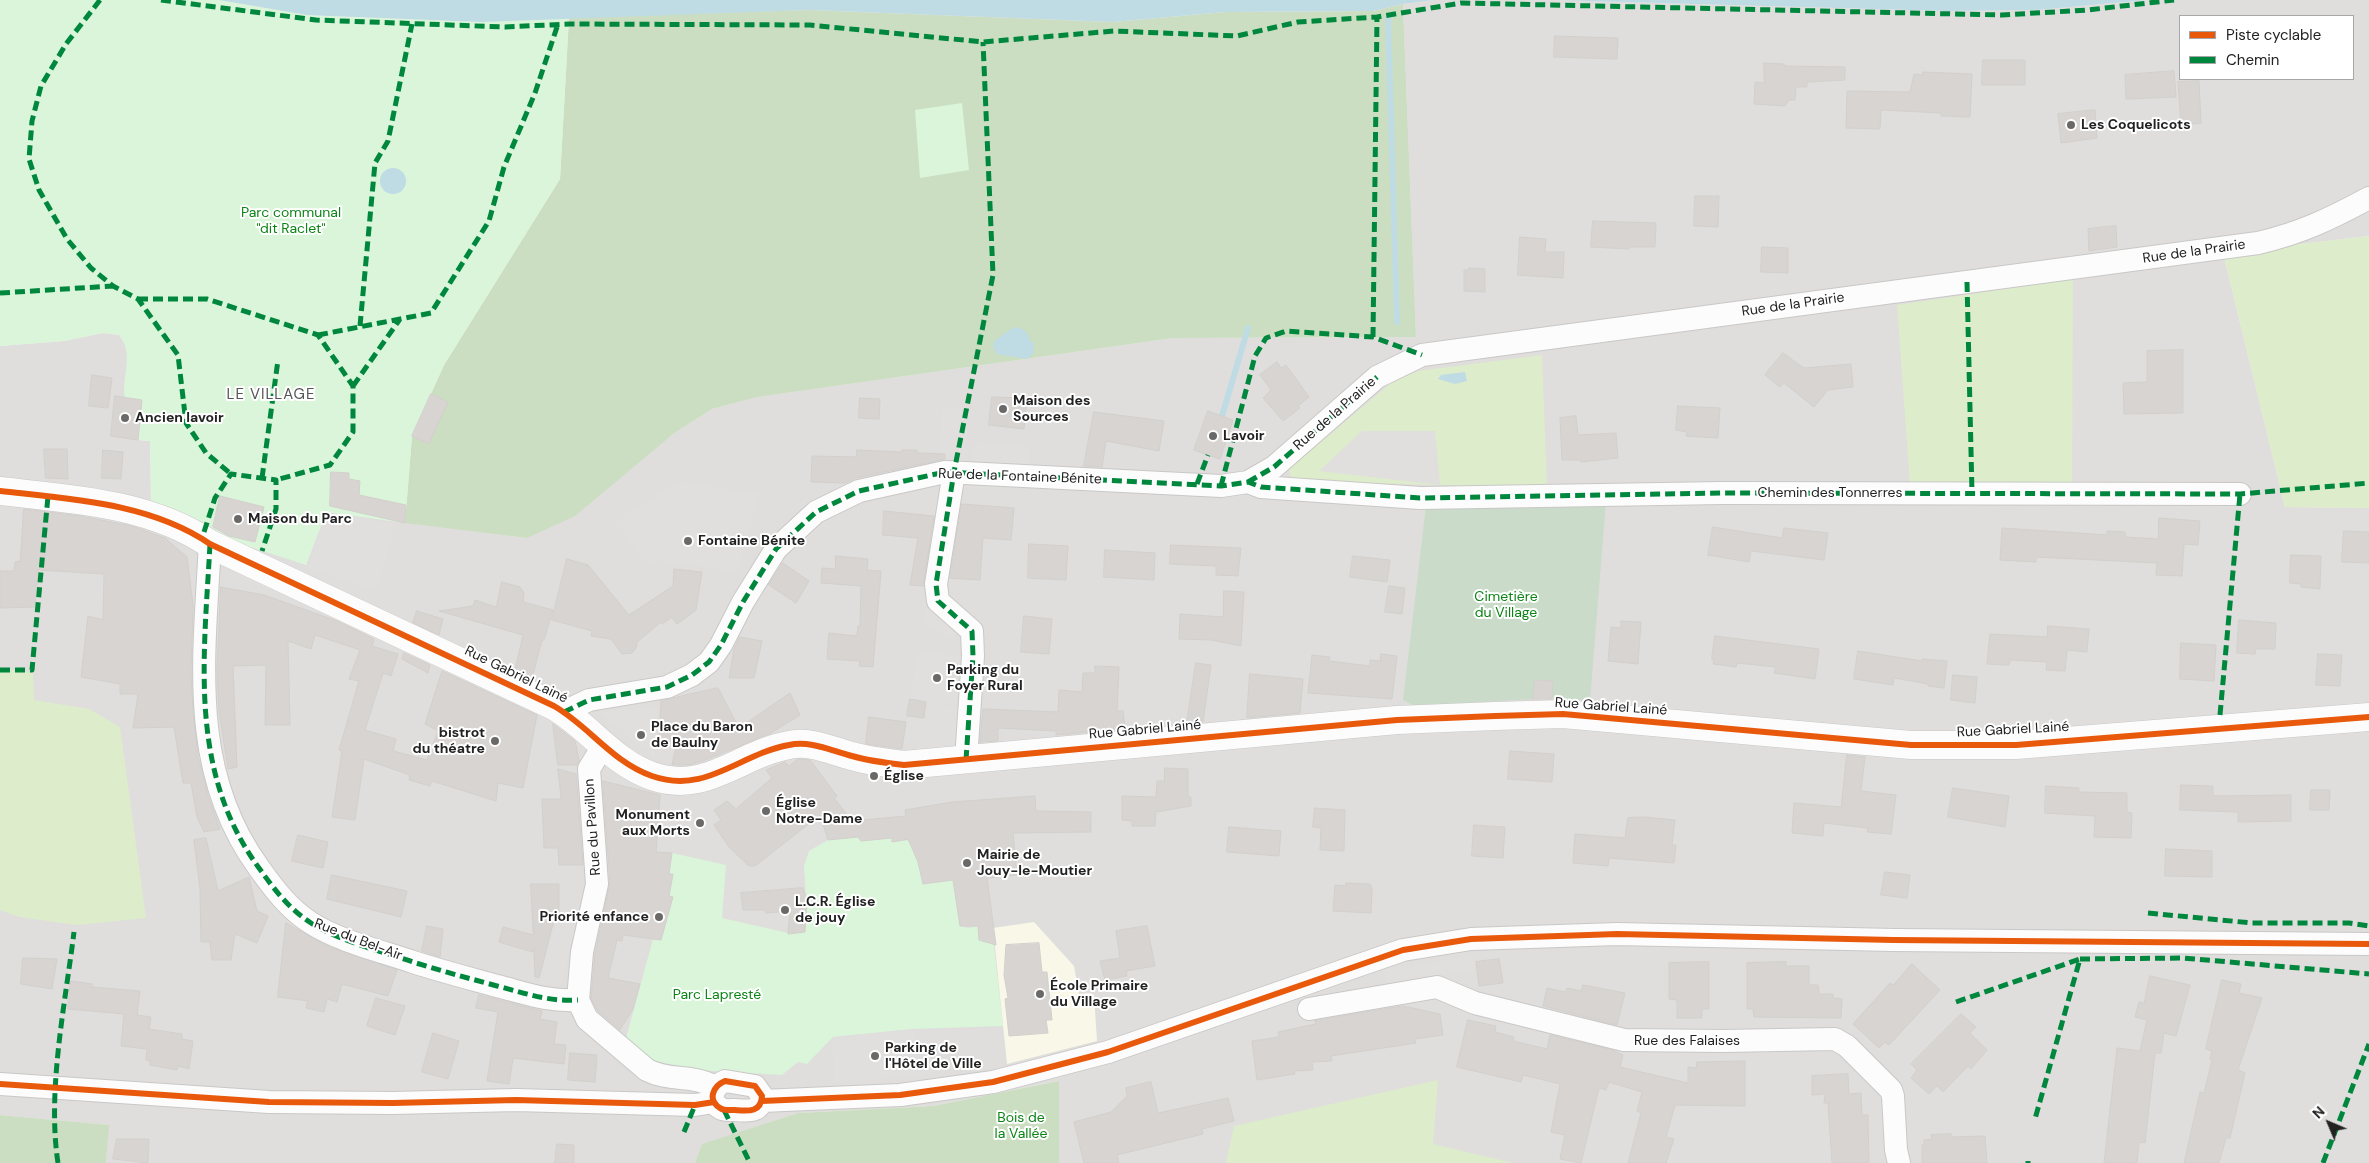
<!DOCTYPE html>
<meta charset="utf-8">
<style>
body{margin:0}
#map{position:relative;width:2369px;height:1163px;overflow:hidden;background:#f0eeeb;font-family:"DM Sans",sans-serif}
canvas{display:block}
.legend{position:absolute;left:2179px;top:15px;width:175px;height:65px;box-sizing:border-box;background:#fff;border:1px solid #a7a7a7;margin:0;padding:6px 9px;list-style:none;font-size:15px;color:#222}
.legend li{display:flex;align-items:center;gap:10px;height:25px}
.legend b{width:25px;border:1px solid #a7a7a7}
.north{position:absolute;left:2304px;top:1098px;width:50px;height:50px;-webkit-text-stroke:4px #fff;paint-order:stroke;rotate:315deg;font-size:14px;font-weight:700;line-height:20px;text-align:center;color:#222}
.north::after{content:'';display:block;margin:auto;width:18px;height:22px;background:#222;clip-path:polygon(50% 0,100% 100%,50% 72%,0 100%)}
</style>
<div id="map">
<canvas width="2369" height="1163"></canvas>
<ul class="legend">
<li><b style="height:6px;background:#e8590c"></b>Piste cyclable</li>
<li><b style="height:6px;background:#00873e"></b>Chemin</li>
</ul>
<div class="north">N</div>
</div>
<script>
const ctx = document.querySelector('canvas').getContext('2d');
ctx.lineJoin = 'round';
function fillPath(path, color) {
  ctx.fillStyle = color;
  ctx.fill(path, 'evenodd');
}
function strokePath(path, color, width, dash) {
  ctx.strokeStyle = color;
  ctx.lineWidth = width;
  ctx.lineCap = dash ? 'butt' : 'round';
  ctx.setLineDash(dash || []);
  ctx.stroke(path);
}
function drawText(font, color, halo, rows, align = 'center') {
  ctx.font = font + ' "DM Sans",sans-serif';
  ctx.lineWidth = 4;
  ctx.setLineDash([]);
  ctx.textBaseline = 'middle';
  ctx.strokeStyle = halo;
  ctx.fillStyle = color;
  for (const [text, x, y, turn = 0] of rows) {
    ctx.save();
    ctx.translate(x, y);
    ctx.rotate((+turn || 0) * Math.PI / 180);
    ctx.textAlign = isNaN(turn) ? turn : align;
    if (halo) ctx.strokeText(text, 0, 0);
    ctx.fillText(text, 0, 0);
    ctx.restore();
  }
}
fillPath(new Path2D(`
 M1434 0H1553L1944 11 2037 10 2147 0H2369V236L2223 253 2285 507 2369 508V1163H1059L1058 1081 933 1106 798 1113 703 1144 695 1163H106L108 1125 0 1115V346L64 341 103 333 119 335 126 344 128 359 125 397 142 400 138 440 150 441 151 502 306 565 326 512 527 538 673 434 712 409 756 397 1173 338 1416 337 1403 4ZM2180 16H2353V79H2180Z`), '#dfdedc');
fillPath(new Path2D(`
 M1034 922 1074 966 1079 994 1090 993 1094 995 1097 1041 1007 1064 993 928Z`), '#f8f7e8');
fillPath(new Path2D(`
 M2369 236V508L2285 507 2223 253Z
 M2073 279 2072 487 1910 485 1897 305Z
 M1542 355 1547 488 1292 481 1289 469 1391 383 1418 371Z
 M0 668 33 673 34 700 89 709 120 727 146 918 77 925 19 917 0 910Z
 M1438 1080 1433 1144 1513 1163H1226L1234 1126Z`), '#ddeccb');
fillPath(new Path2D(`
 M1403 4 1416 337 1173 338 757 397 712 409 673 434 575 516 527 538 405 523 412 436 444 365 560 179 569 17 810 10 1113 22 1225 12 1373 11Z
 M1059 1081V1163H695L702 1144 798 1113 933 1106Z
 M0 1115 109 1125 106 1163H0Z`), '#cbdec1');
fillPath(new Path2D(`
 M1606 501 1590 701 1552 698 1415 706 1403 700 1426 506Z`), '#cadbca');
fillPath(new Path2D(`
 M0 0H219L307 15 481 22 569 17 560 179 444 365 412 436 405 523 326 512 306 565 204 532 151 502 150 441 138 440C134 426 128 413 125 399 121 376 135 355 119 335L103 333 64 341 0 346Z
 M962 103 969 170 920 178 915 110Z
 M891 834 893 842 911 840 959 879 957 903 960 926 968 928 993 924 992 929 1003 1026 913 1029 833 1037 807 1064 798 1062 782 1075 660 1068 625 1042 653 939 661 940 673 897 669 896 673 875 669 874 672 853 726 865 722 918 788 933 804 932 806 897 804 866 809 851 828 840 858 837 862 841 874 840 877 835Z`), '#daf5da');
fillPath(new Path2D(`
 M943 407 971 408 964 459 939 460Z
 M1362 431H1435L1440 485 1319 471Z
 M976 442 1030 446 1029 464 972 461Z
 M962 479H994L993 489 961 488Z
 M680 481 759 495 738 572 659 560 649 566 614 522Z
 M326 512 395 524 377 590 308 567Z
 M243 570 308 600 302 604 244 578Z
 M927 607 959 628 953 641 922 621Z
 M918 651 963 657 956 705 910 699Z
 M926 702 963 709 959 746 918 751 920 738H904L907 716 924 718Z
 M657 706 654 758 599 712Z
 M2201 740 2202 746 2116 754 2108 747Z
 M556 920 577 922 561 988 539 985Z
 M1473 956 1475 970 1386 984 1383 970Z
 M913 1029 920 1075 834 1083 833 1037Z`), '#e0dfde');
fillPath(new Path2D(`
 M219 0H1434L1403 4 1373 11 1225 12 1113 22 810 10 481 22 307 15Z
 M1553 0H2147L2037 10 1944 11Z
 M380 181a13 13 0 1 1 26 0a13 13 0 1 1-26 0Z
 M1018 327C1025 330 1029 334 1030 341L1034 343V353L1027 359 997 354 993 347 994 341 1011 329Z
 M1465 372 1467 381 1455 384 1438 379 1441 375Z`), '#bfdbe3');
strokePath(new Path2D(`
 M1388 16 1397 322
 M1222 416 1248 328`), '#bfdbe3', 6);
const building = new Path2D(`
 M1555 36 1618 38 1617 59 1554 57Z
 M1983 60H2025V85H1982Z
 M1764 63 1784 64V66L1845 67V80L1807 82V87H1796L1795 100H1789L1785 106 1754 104 1755 82 1764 83Z
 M2174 71 2176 97 2126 99 2125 75Z
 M1923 72 1972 74 1970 117 1941 116V113L1881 110 1880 129 1846 128 1847 91 1910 92 1914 74 1923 75Z
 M2199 81 2201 123 2181 125 2178 82Z
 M2095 110 2097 138 2061 143 2058 114Z
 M1695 196H1719L1718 227 1694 226Z
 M1593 221 1656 223 1655 247H1630L1629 249 1591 247Z
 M2116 226 2117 247 2089 251 2088 229Z
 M1520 237 1546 239 1545 252H1564L1563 278 1518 275Z
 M1762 247 1788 248V273L1761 272Z
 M1469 268 1485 269V292L1464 291V270H1468Z
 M2183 350V413L2124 414 2123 383 2147 382V351Z
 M1783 353 1804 368 1851 364 1853 387 1828 390 1814 407 1784 383 1780 387 1765 375Z
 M1277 362 1281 368 1286 365 1309 397 1298 406 1300 408 1283 421 1263 398 1271 390 1260 375Z
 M92 375 112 378 108 408 89 406Z
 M431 394 448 402 429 444 412 436Z
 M115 396 142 400 138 440 111 436Z
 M992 397 1027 398 1024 429 989 425Z
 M860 398 880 399 879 419 859 418Z
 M1678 406 1720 408 1718 438 1686 436 1687 432 1676 430Z
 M1208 411 1233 420 1220 459 1194 450Z
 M1094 412 1164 421 1159 451 1106 441 1102 467 1084 466Z
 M1576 416 1578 435 1616 433 1618 458 1581 462 1580 460H1562L1560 418Z
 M44 449H67L68 479 46 478Z
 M103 450 123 452 121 479 102 478Z
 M857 450 901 452 902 450H917V453L945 454V459L856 478 845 483 811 482 812 456 856 457Z
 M331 472 349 473V479L360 481 359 495 406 505 405 523 330 506Z
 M220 496 264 507 255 542 229 536 213 527Z
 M962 504 1014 508 1011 540 983 538 980 580 950 578Z
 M24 509 80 516 132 526 165 538 187 557 193 605 191 671 193 714 198 756 208 796 220 829 204 832 197 817 191 783H183L174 727 133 728 138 694H120V684L81 677 88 616 103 620 104 574 38 570 35 607 0 608V571H14L15 562 20 561Z
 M884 511 934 516 923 586 910 585 918 538 883 535Z
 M2159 518 2200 521 2198 545 2184 544 2182 576 2156 575 2157 563 2036 557V562L2000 560 2002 528 2107 535V531L2125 532V537L2158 539Z
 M1713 527 1782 538 1784 528 1828 533 1824 560 1751 551 1749 562 1708 555Z
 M2344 531 2369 532V563L2342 562Z
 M1029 544 1068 546 1066 580 1028 578Z
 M1171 545 1241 548 1238 576 1216 575V566L1170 564Z
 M1105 550 1155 553 1154 580 1104 577Z
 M2291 555 2321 556 2320 589 2301 587V584L2290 583Z
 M836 556 868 559 867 570 881 571 873 667 859 666 860 661 827 659 829 633 857 636 858 626H860L861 586 821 583 822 568 835 569Z
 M1353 556 1390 560 1387 582 1350 577Z
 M567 559 588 565 629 615 673 586 674 569 702 572 696 610 677 624 672 617 662 624 661 622 637 642 636 648 632 653 622 654 611 639 591 636 592 631 552 620Z
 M783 563 809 581 796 603 769 585Z
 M502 582 520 587 524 593 523 602 553 610 544 640H542L532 678 515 670 523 635 439 611 473 606 475 600 496 607Z
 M1389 586 1405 588 1402 614 1385 612Z
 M221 587 264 595 337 621 374 639 372 646 398 654 391 676 383 673 365 730 396 739 393 751 427 760 438 731 425 724 442 671 537 715 523 788 498 783 496 801 432 781 430 786 409 780 410 775 364 759 355 820 332 817 342 751 339 750 359 681 349 679 360 650 315 635 311 649 288 641 290 725H265L266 665 233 666 237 767 228 769 219 711 217 671Z
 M1224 591 1244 592 1241 646 1211 640 1179 639 1180 614 1223 617Z
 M417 611 443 619 439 635 413 623Z
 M1024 616 1052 619 1049 654 1021 652Z
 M2239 620 2276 623 2275 649H2256L2255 654 2237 653Z
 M1621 621 1641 622 1638 664 1608 661 1611 627 1621 628Z
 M2048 626 2089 629 2087 652 2067 650 2065 671 2046 670 2047 662 2010 660 2009 665 1987 664 1990 634 2047 637Z
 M1715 636 1819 649 1815 679 1774 673 1776 667 1737 663 1736 667 1713 664 1714 659H1712Z
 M740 637 762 641 754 678H729L734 649Z
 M2181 643 2216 645 2214 681 2180 679Z
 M1858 651 1922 661V659L1947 661 1944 688 1928 686V684L1894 678 1893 685 1854 679Z
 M404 653 430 665 428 673 402 659Z
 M1381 654 1397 656 1392 699 1308 693 1312 655 1330 657 1329 661 1370 666V660L1380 661Z
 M2318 654 2342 655 2340 686 2316 685Z
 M1196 663 1211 665 1203 722 1187 723Z
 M1095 666 1119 667 1117 711H1123L1125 729 1056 735V731L998 728V741L980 742 983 709 1058 712 1059 690 1082 692 1083 673H1095Z
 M1250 674 1303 679 1300 713 1247 718Z
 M1953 675 1977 677 1975 703 1951 700Z
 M1535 680 1553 681 1552 699H1533Z
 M718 688 739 728 790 693 800 715 771 733 703 761 688 765H672L677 742 659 740 661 701Z
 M910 699 926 702 924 718 907 716Z
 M869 717 906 722 902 749 866 744Z
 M553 724 575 741 579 760 577 765H558Z
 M1510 751 1554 754 1552 782 1508 779Z
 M1847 755 1865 757 1861 791 1896 795 1891 834 1867 832 1868 828 1824 823 1823 836 1792 833 1794 803 1841 807Z
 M798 759 810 760 837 796 834 798 852 821 906 816 905 810 952 802 1035 796 1036 811 1091 812V832L1013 833 1017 875 987 878 996 945 979 940 978 926H960L953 880 923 884 918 862 908 839 892 842V838L861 841 858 837 828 840 820 815 755 866H749L729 847 714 825 721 820 714 810 727 801 736 809 772 778 766 770 785 762 789 766Z
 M1165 768 1188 769V797H1191V806L1156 812 1155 826H1132V821L1122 820V796L1156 797 1157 781H1164Z
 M558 769 576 774 583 865H559L558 848H544L542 799H561Z
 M603 781 660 795 656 852 672 853 669 874H673L669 896 673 897 661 940 623 935 622 941 617 940 608 978 640 984 633 1009 620 1030 598 1011 591 998 595 954 610 883Z
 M2181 785 2213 786V796L2291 795V821L2238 822V812L2180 810Z
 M2046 786 2079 788V792L2127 793V812L2132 813 2131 838 2094 837 2095 816 2045 813Z
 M1953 788 2009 796 2005 827 1948 817Z
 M2311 790H2330L2329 810H2310Z
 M1315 808 1345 810 1344 851 1320 850 1321 828 1313 827Z
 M1645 817 1675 820 1672 845H1676L1674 863 1609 858 1608 866 1573 863 1575 834 1625 838 1628 818Z
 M1474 825 1505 827 1503 858 1472 856Z
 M1229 827 1281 831 1279 856 1227 852Z
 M298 835 328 842 323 868 292 861Z
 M206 838 218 891 249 877 257 911 268 916 257 943 235 934 231 960H212L210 942H201L200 889 194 840Z
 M2166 849 2212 851V877L2165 876Z
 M1885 872 1910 875 1907 898 1881 895Z
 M332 875 407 891 401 917 327 899Z
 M1346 883 1370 884 1372 888 1371 913 1333 911 1335 885 1346 886Z
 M531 884H559V920H554L539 978 535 977 534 948 533 952 499 942 503 927 533 935Z
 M803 888 807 900 805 932 788 934 790 911 766 913 765 910H743L741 893Z
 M286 923 329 947 397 970 388 996 342 984 337 1002 327 999 324 1012 306 1008 308 1001 278 997Z
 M427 926 443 929 440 957 422 951Z
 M1147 926 1155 966 1126 971 1127 976 1105 980 1100 961 1120 958 1116 931Z
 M1039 943 1042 972H1047L1052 1020H1046L1048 1033 1009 1036 1005 999 1008 998 1004 975 1006 945Z
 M23 958 57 959 52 989 21 984Z
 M1499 959 1503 983 1479 986 1476 962Z
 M1709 962V1009H1702V1018H1677V1000L1669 999V963Z
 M1786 962V966H1809V985H1818L1819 994H1833V998L1842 999 1841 1018 1754 1017 1753 1009H1747V963Z
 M1912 964 1940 990 1889 1045 1885 1042 1879 1048 1853 1024 1890 983 1893 985Z
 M2150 976 2190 985 2176 1036 2164 1033 2161 1053H2155L2145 1143 2139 1142 2137 1163H2104L2117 1048 2140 1051 2147 1020 2135 1017 2139 1002 2144 1003Z
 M2222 980 2241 984 2239 993 2262 998 2238 1070 2245 1073 2230 1138H2226L2219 1163H2184L2200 1092 2204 1093 2212 1060 2210 1059 2212 1051 2206 1049Z
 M71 981 92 984V987L140 991 137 1015 151 1017 149 1029 182 1034V1039L193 1041 189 1069 178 1066 177 1070 150 1065V1061L146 1060 147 1049 121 1046 124 1014 68 1009Z
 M1583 985 1625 993 1617 1025 1543 1006 1547 988 1565 992 1567 988 1581 991Z
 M479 995 542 1011 540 1019 557 1022 554 1044 566 1045 564 1064 513 1058 509 1084 487 1081 498 1012 476 1008Z
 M376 998 405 1006 395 1035 367 1026Z
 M1403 1006 1440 1014 1443 1035 1415 1039 1416 1043 1331 1056 1332 1061 1312 1062 1313 1070 1294 1071 1295 1074 1257 1080 1252 1041 1279 1037 1278 1032 1316 1024 1315 1021Z
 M1961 1014 1976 1027 1970 1033 1987 1050 1971 1069 1968 1066 1943 1092 1937 1086 1929 1094 1911 1078 1917 1070 1911 1064Z
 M1468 1020 1496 1026 1495 1032 1514 1037 1513 1041 1547 1049 1550 1035 1612 1050 1623 1055 1620 1067 1688 1083V1067L1696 1068 1697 1062 1745 1061V1106L1675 1105 1666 1137 1674 1139 1666 1163H1628L1641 1113 1637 1111 1642 1092 1609 1082 1606 1090 1599 1088 1581 1163 1560 1159 1565 1135 1551 1132 1560 1084 1523 1075 1521 1082 1457 1067Z
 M433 1033 459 1041 448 1079 422 1072Z
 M570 1053 597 1055 595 1082 568 1080Z
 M1848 1074 1849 1094 1861 1093 1862 1115H1868L1869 1163H1832L1828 1103H1824L1825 1094 1812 1095V1076Z
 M1151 1082 1158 1113 1228 1098 1234 1121 1202 1129 1203 1134 1117 1155 1119 1163H1084L1074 1122 1111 1112 1127 1096 1126 1088Z
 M1951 1134V1137L1985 1136 1987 1163H1922V1145H1924V1140L1932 1139 1931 1135Z
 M117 1139H149L148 1163 113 1159Z
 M557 1144 574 1145V1163H555Z`);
fillPath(building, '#d7d4d2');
strokePath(building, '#d3d0cc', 1);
const minor = new Path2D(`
 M954 472 936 584 938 601 972 631 973 656 966 760
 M1248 482 1274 467 1377 377 1422 355 2258 243C2301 233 2330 219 2369 198
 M210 544C204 658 188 771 259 868 274 889 289 909 311 923 339 941 381 951 413 962 441 971 468 978 497 986 525 993 548 1002 578 1000
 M564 712 589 700 667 687 692 675 709 662 721 645 743 602 776 549 816 512 859 491 945 472 1221 486 1248 482 1261 487 1420 498 1722 493 2240 494
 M578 1000 582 952 597 884 589 769 603 746
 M578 1000 587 1019 647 1070C670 1082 694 1074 715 1087
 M1309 1009 1437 987 1475 1003 1624 1040 1723 1041 1835 1039 1847 1046 1891 1090 1893 1096 1896 1150 1899 1163
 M725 1081 755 1086 762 1096C761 1113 748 1111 735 1110 730 1110 724 1111 720 1108 707 1100 713 1086 725 1081Z
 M0 1084 269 1102 393 1103 516 1100 695 1105 714 1102
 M762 1101 900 1095 993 1082 1108 1052 1403 950 1471 939 1617 934 1894 940 2369 944`);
const tertiary = new Path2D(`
 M0 491C71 499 150 503 210 544L554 706C589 726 612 762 652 776 706 795 739 754 789 745 810 740 832 751 852 756 869 761 886 763 904 765L1397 720 1495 716 1563 714 1911 745H2016L2369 717`);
strokePath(minor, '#c9c8c7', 24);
strokePath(tertiary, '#c9c8c7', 29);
strokePath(minor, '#fdfcfc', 22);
strokePath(tertiary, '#fdfcfc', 28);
strokePath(new Path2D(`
 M100 0 66 44 41 86 32 121 29 159 39 190 67 239 91 268 113 286 138 299 178 355 186 423 206 453 231 474
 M161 0 316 20 505 27 569 24 810 25 983 42 1114 31 1237 36 1298 22 1377 17 1461 3 2002 15 2088 10 2174 0
 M1967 282 1972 493
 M0 293 113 286
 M138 299H207L318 335 353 386V432L330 465 276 480
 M360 326 375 163 388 141 412 24
 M318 335 431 313 489 221 504 167 535 93 558 24
 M1373 337 1377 17
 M353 386 400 319
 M262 478 278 360
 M1248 482 1274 467 1377 377
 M1197 484 1208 455
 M1221 486 1255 356 1266 338 1286 331 1373 337 1422 355
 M204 532 215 498 231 474 276 480V509L262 551
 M210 544C204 658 188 771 259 868 274 889 289 909 311 923 339 941 381 951 413 962 441 971 468 978 497 986 525 993 548 1002 578 1000
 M0 670H32L48 496
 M564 712 589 700 667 687 692 675 709 662 721 645 743 602 776 549 816 512 859 491 945 472 1221 486 1248 482 1261 487 1420 498 1722 493 2240 494 2369 483
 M2220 715 2240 494
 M966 760 973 656 972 631 938 601 936 584 954 472 993 275 983 42
 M2148 913 2252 923H2349L2369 926
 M2080 959 2183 958 2369 974
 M1956 1002 2080 959 2035 1119
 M724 1110 750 1163
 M684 1132 695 1105
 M2028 1161V1163
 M58 1163C47 1091 65 1005 74 932
 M2323 1163 2369 1044`), '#00873e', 5, [10, 5]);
strokePath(new Path2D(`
 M0 491C71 499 150 503 210 544L554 706C589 726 612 762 652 776 706 795 739 754 789 745 810 740 832 751 852 756 869 761 886 763 904 765L1397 720 1495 716 1563 714 1911 745H2016L2369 717
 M725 1081 755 1086 762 1096C761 1113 748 1111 735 1110 730 1110 724 1111 720 1108 707 1100 713 1086 725 1081Z
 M0 1084 269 1102 393 1103 516 1100 695 1105 714 1102
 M762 1101 900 1095 993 1082 1108 1052 1403 950 1471 939 1617 934 1894 940 2369 944`), '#e8590c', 6);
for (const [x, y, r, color] of [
 [2071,125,5,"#6a6968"],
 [1003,409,5,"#6a6968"],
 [125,418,5,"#6a6968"],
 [1213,436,5,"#6a6968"],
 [238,519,5,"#6a6968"],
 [688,541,5,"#6a6968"],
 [937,678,5,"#6a6968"],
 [641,735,5,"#6a6968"],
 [495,741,5,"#6a6968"],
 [874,776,5,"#6a6968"],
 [766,811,5,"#6a6968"],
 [700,823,5,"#6a6968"],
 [967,863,5,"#6a6968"],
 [785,910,5,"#6a6968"],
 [659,917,5,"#6a6968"],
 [1040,994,5,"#6a6968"],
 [875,1056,5,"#6a6968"]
]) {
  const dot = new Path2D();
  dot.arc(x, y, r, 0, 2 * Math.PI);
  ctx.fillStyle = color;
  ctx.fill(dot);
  strokePath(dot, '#fff', 2);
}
drawText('bold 14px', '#222', '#fff', [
 ["Les Coquelicots",2081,125],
 ["Maison des",1013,401],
 ["Sources",1013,417],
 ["Ancien lavoir",135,418],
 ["Lavoir",1223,436],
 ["Maison du Parc",248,519],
 ["Fontaine Bénite",698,541],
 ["Parking du",947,670],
 ["Foyer Rural",947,686],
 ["Place du Baron",651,727],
 ["de Baulny",651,743],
 ["bistrot",485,733,"right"],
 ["du théatre",485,749,"right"],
 ["Église",884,776],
 ["Église",776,803],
 ["Notre-Dame",776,819],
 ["Monument",690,815,"right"],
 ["aux Morts",690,831,"right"],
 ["Mairie de",977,855],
 ["Jouy-le-Moutier",977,871],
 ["L.C.R. Église",795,902],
 ["de jouy",795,918],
 ["Priorité enfance",649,917,"right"],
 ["École Primaire",1050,986],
 ["du Village",1050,1002],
 ["Parking de",885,1048],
 ["l'Hôtel de Ville",885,1064]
], 'left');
drawText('14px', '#0c8416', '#fff', [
 ["Parc communal",291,213],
 ["\"dit Raclet\"",291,229],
 ["Cimetière",1506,597],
 ["du Village",1506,613],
 ["Parc Lapresté",717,995],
 ["Bois de",1021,1118],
 ["la Vallée",1021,1134]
]);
drawText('14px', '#222', '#fff', [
 ["Rue de la Prairie",2194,252,-8],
 ["Rue de la Prairie",1793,305,-8],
 ["Rue de la Prairie",1335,414,-41],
 ["Rue de la Fontaine Bénite",1020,477,2],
 ["Chemin des Tonnerres",1830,493],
 ["Rue Gabriel Lainé",516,675,26],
 ["Rue Gabriel Lainé",1611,707,4],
 ["Rue Gabriel Lainé",1145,730,-5],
 ["Rue Gabriel Lainé",2013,730,-3],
 ["Rue du Pavillon",593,827,-94],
 ["Rue du Bel-Air",358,940,21],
 ["Rue des Falaises",1687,1041]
]);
ctx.letterSpacing = '1px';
drawText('15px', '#555', '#fff', [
 ["LE VILLAGE",271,395]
]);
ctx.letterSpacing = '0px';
</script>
